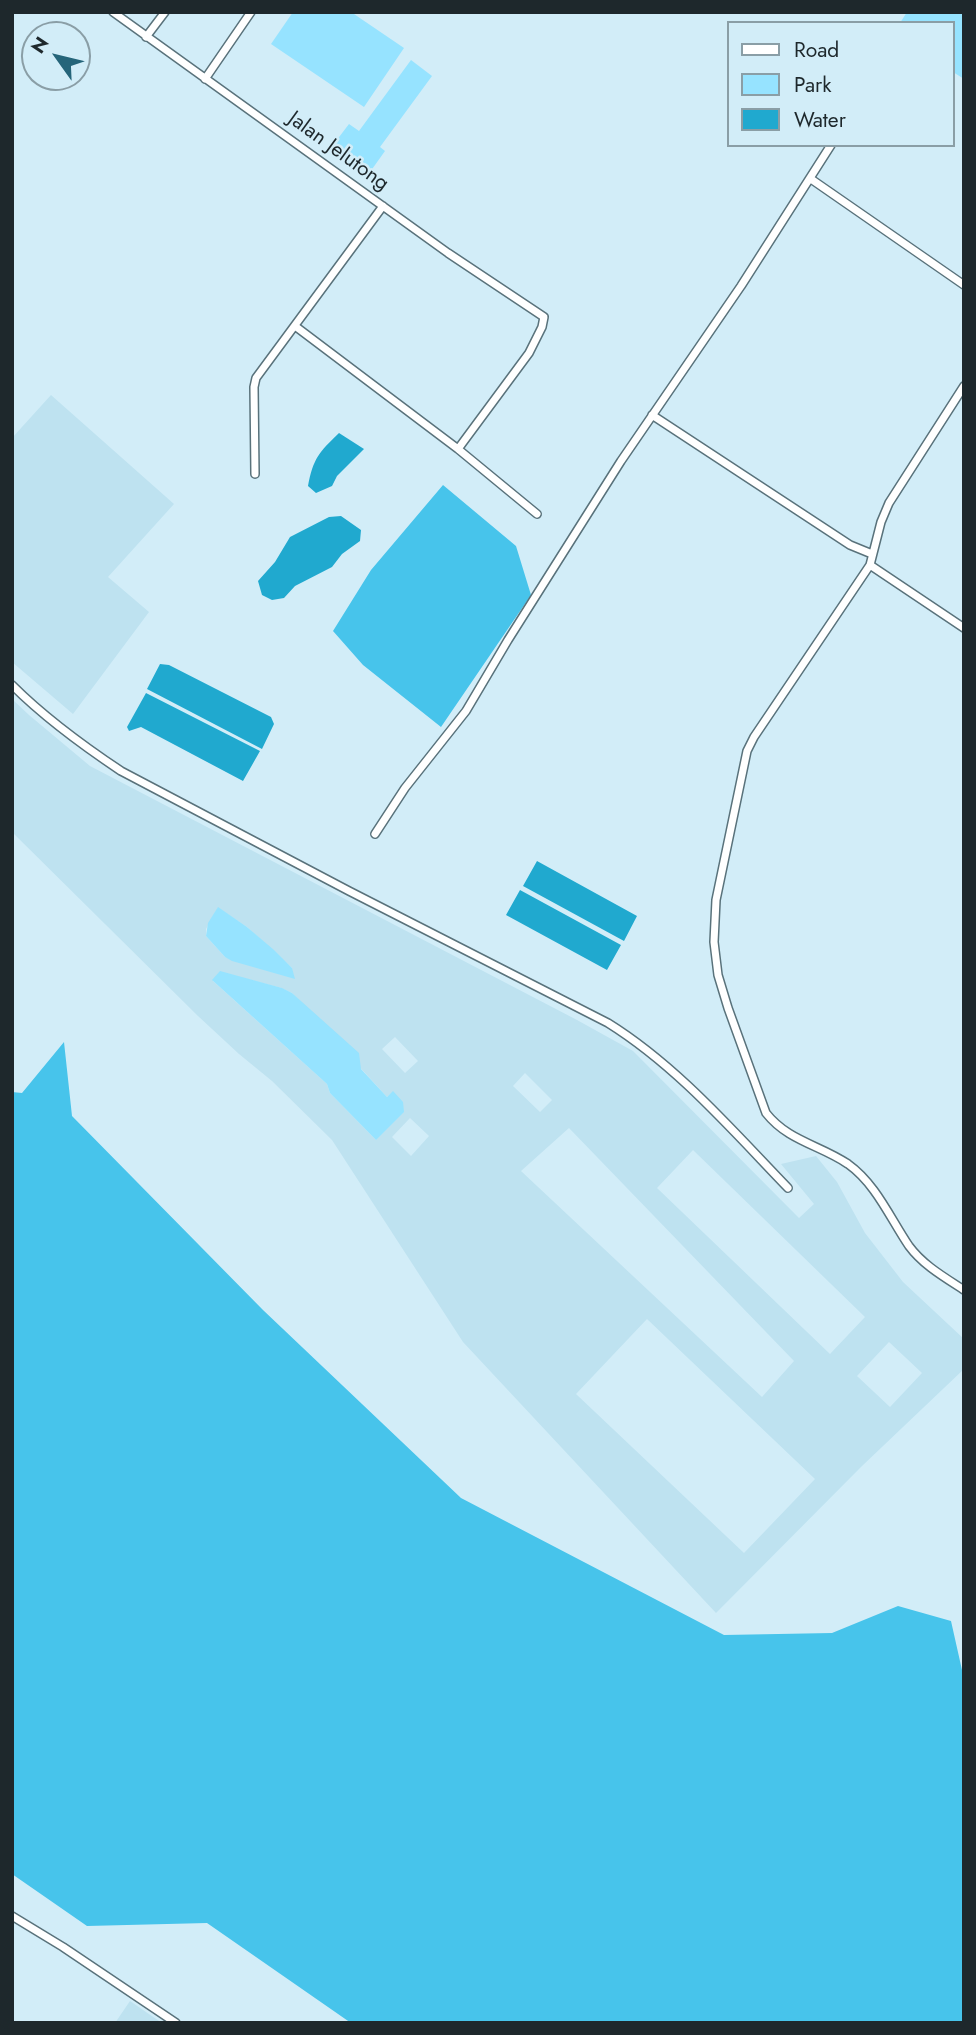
<!DOCTYPE html>
<style>
body{margin:0}
#map{position:relative;width:976px;height:2035px;overflow:hidden;background:#d2edf8;font-family:Jost,sans-serif}
canvas{display:block}
.frame{position:absolute;inset:0;border:14px solid #1e282c;pointer-events:none}
.legend{position:absolute;left:727px;top:21px;width:228px;height:126px;box-sizing:border-box;background:#d2edf8;border:2px solid #8a9ea6;margin:0;padding:9px 12px;list-style:none;font-size:21px;color:#1e282c}
.legend li{display:flex;align-items:center;gap:14px;height:35px}
.legend b{width:35px;border:2px solid #8a9ea6}
.north{position:absolute;left:21px;top:21px;width:70px;height:70px;box-sizing:border-box;background:#d2edf8;border:2px solid #8a9ea6;border-radius:50%;rotate:304deg;font-size:19px;font-weight:700;line-height:28px;text-align:center;color:#1e282c}
.north::after{content:'';display:block;margin:auto;width:24px;height:32px;background:#25657a;clip-path:polygon(50% 0,100% 100%,50% 72%,0 100%)}
</style>
<div id="map">
<canvas width="976" height="2035"></canvas>
<div class="frame"></div>
<ul class="legend">
<li><b style="height:9px;background:#fff"></b>Road</li>
<li><b style="height:19px;background:#96e3ff"></b>Park</li>
<li><b style="height:19px;background:#20a9cf"></b>Water</li>
</ul>
<div class="north">N</div>
</div>
<script>
const ctx = document.querySelector('canvas').getContext('2d');
ctx.lineJoin = 'round';
function fillPath(path, color) {
  ctx.fillStyle = color;
  ctx.fill(path, 'evenodd');
}
function strokePath(path, color, width, dash) {
  ctx.strokeStyle = color;
  ctx.lineWidth = width;
  ctx.lineCap = dash ? 'butt' : 'round';
  ctx.setLineDash(dash || []);
  ctx.stroke(path);
}
function drawText(font, color, halo, rows, align = 'center') {
  ctx.font = font + ' Jost,sans-serif';
  ctx.lineWidth = 5;
  ctx.setLineDash([]);
  ctx.textBaseline = 'middle';
  ctx.strokeStyle = halo;
  ctx.fillStyle = color;
  for (const [text, x, y, turn = 0] of rows) {
    ctx.save();
    ctx.translate(x, y);
    ctx.rotate((+turn || 0) * Math.PI / 180);
    ctx.textAlign = isNaN(turn) ? turn : align;
    if (halo) ctx.strokeText(text, 0, 0);
    ctx.fillText(text, 0, 0);
    ctx.restore();
  }
}
fillPath(new Path2D(`
 M51 395 174 504 108 577 149 612 73 714 12 662V438Z
 M12 699 29 715 90 766 577 1020 633 1051 799 1218 814 1204 781 1164 816 1156 837 1182 865 1233 903 1282 964 1339V1369L862 1466 716 1613 463 1342 332 1140 272 1081 239 1054 198 1016 12 832ZM218 908 247 927 292 968 225 957 206 936V929ZM220 972 281 988 292 993 387 1097 393 1092 376 1140 330 1093 327 1084 213 981ZM395 1037 418 1061 405 1073 382 1049ZM525 1073 552 1100 540 1112 513 1086ZM410 1118 429 1136 411 1156 392 1137ZM569 1128 794 1361 762 1397 521 1171ZM693 1150 865 1317 830 1354 657 1188ZM647 1319 815 1479 744 1553 576 1394ZM889 1342 922 1373 890 1407 857 1376Z
 M130 2001 162 2023H115Z`), '#bee2f0');
fillPath(new Path2D(`
 M293 12H351L404 48 364 107 271 44Z
 M907 12H964V79L953 72V23H900Z
 M411 60 432 76 380 147 385 151 370 172 333 145 349 124 359 131Z
 M218 907 247 927 274 950 292 968 295 979 232 961 225 957 206 936 208 923Z
 M220 971 282 988 292 993 359 1053 361 1069 387 1097 393 1091 403 1102 404 1112 376 1140 330 1093 327 1084 212 980Z`), '#96e3ff');
fillPath(new Path2D(`
 M443 485 516 546 531 595 441 727 363 665 333 631 371 570Z
 M64 1042 72 1116 263 1310 461 1498 724 1635 832 1633 898 1606 951 1621 964 1679V2023H351L207 1923 87 1926 12 1874V1092L22 1093Z`), '#47c4eb');
fillPath(new Path2D(`
 M339 433 364 449 337 476 332 486 316 493 308 486C313 459 319 452 339 433Z
 M341 516 361 530 360 541 342 554 332 567 295 586 284 598 272 600 262 595 258 581 275 562 290 537 329 517Z
 M160 664 169 665 271 717 274 724 262 749 147 689Z
 M146 693 260 751 243 781 141 727 129 731 127 727Z
 M537 861 637 916 624 941 523 886Z
 M520 890 621 945 607 970 506 915Z`), '#20a9cf');
const street = new Path2D(`
 M113 12 448 253 544 317 542 327 529 353 458 449
 M146 37 165 12
 M205 79 251 12
 M811 179 964 285
 M295 326 458 449 537 514
 M964 386 889 503 881 522 870 565 754 737 747 751 716 900 714 942 718 975 728 1008 766 1113C788 1141 820 1145 848 1164 876 1184 890 1218 909 1246 923 1265 944 1277 964 1290
 M652 415 850 545 872 554
 M255 474 254 387 256 378 383 206
 M870 565 964 628
 M12 685C45 718 82 745 121 771L349 891 608 1023C677 1066 732 1130 788 1188
 M375 834 405 788 466 711 508 640 621 461 741 286 831 145
 M12 1916 63 1947 176 2023`);
strokePath(street, '#59727b', 10);
strokePath(street, '#fff', 7);
drawText('21px', '#1e282c', '#d2edf8', [
 ["Jalan Jelutong",338,152,36]
]);
</script>
